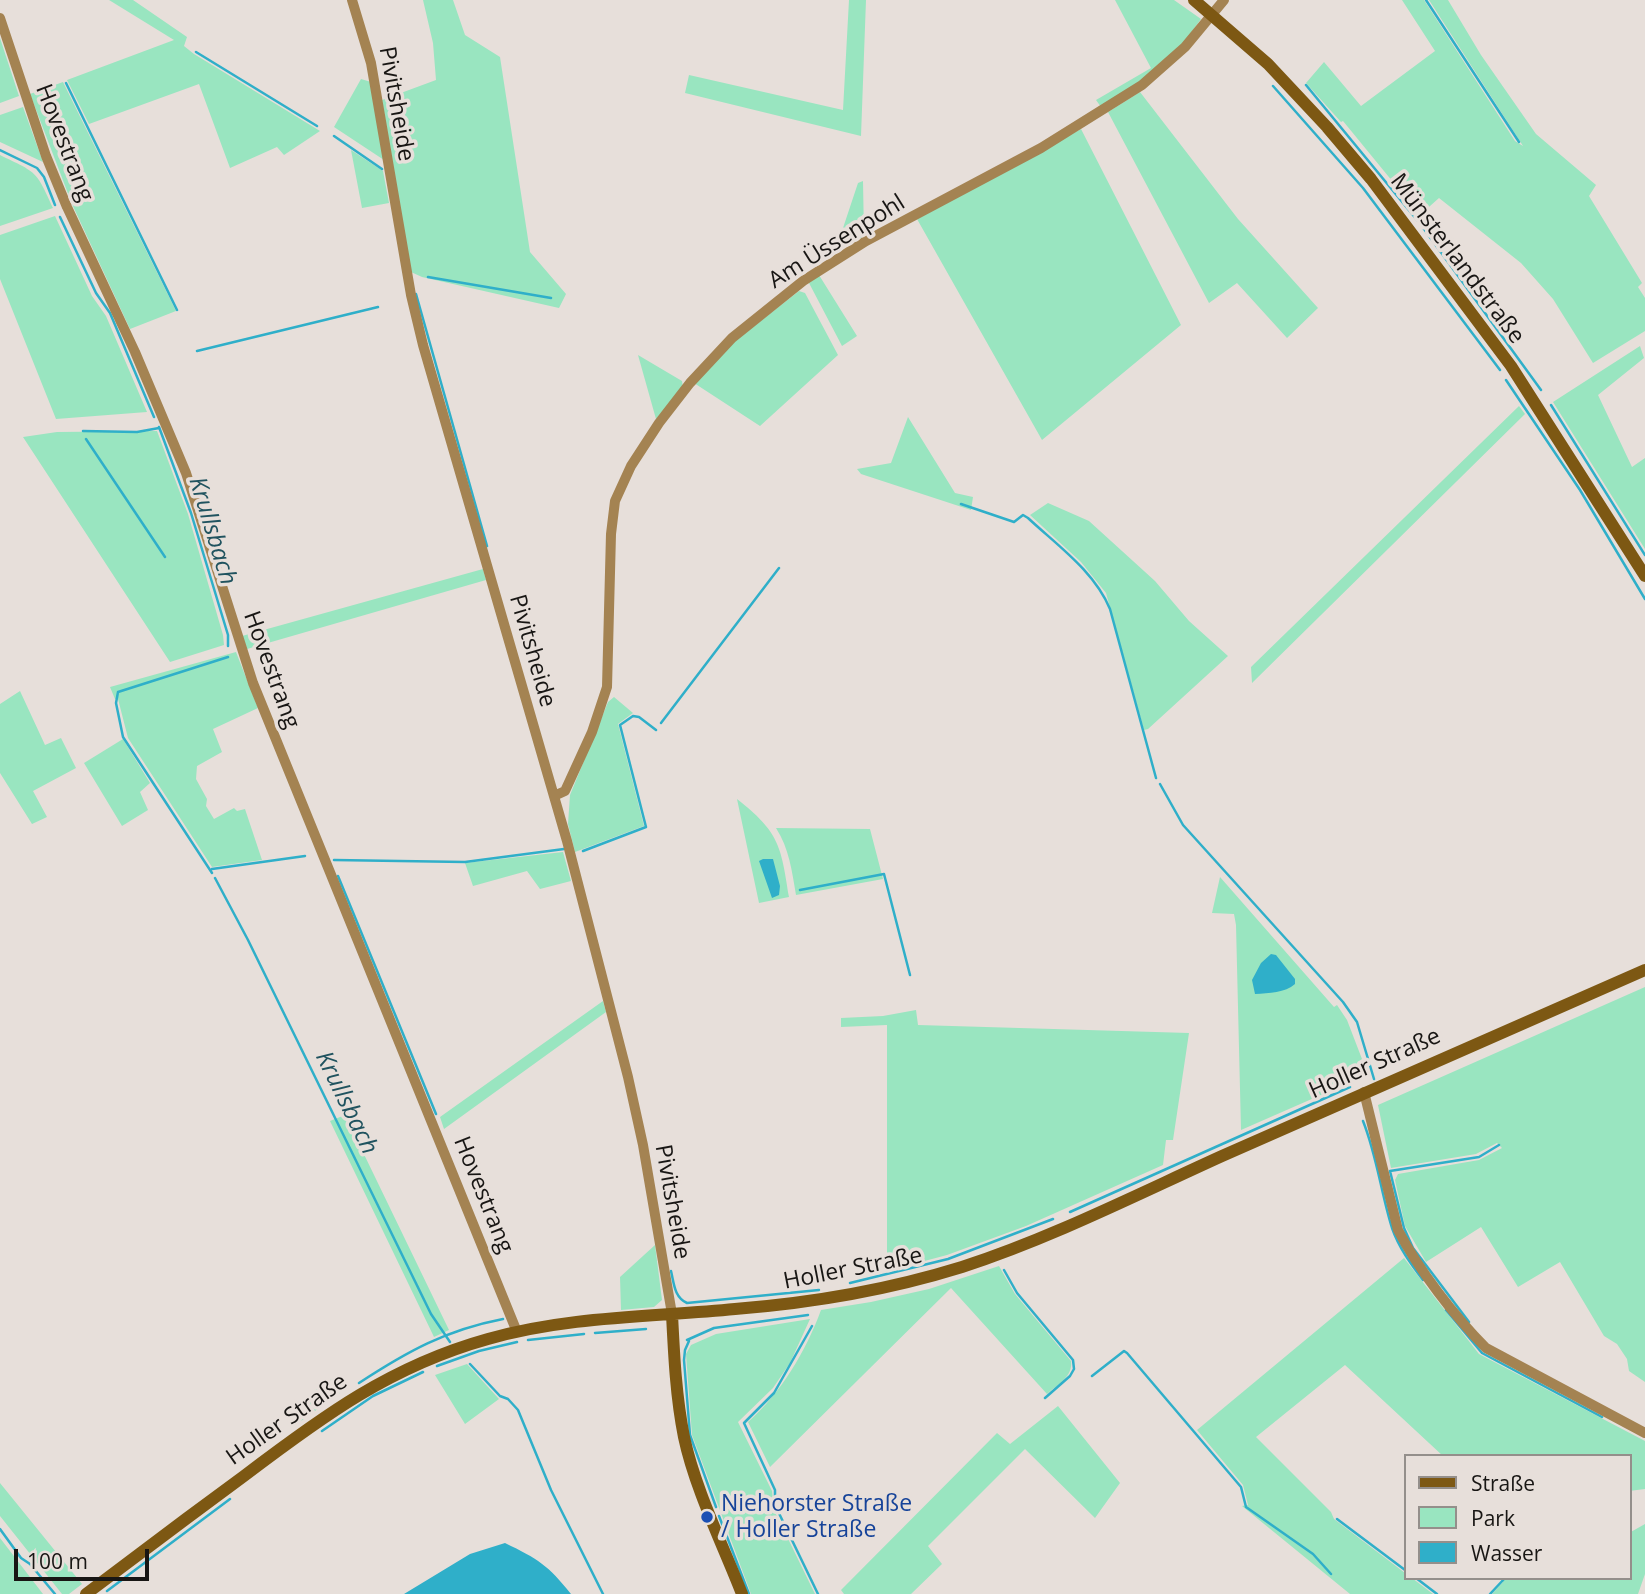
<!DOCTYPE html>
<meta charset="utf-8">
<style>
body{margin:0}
#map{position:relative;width:1645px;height:1594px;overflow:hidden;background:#e7dfda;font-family:"Open Sans",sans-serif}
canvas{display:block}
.legend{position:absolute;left:1404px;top:1454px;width:228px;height:126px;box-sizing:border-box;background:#e7dfda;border:2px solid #948f8b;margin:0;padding:9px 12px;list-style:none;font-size:21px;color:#181614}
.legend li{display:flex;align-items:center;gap:14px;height:35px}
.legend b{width:35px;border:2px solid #948f8b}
.scale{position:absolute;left:14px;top:1549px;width:135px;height:32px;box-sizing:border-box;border:4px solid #181614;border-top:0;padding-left:9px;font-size:21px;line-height:24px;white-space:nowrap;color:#181614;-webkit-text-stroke:5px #e7dfda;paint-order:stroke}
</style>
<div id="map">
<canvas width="1645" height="1594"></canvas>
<ul class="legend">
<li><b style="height:9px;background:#7d5813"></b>Straße</li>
<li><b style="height:19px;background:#99e5c0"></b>Park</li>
<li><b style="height:19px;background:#2fafc9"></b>Wasser</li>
</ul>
<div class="scale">100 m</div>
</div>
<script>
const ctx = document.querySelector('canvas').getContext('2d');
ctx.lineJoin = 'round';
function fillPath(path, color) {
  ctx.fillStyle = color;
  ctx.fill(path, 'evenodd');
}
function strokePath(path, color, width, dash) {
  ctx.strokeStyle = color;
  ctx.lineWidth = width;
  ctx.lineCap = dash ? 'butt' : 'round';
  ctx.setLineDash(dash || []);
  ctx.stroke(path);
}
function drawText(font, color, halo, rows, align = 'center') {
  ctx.font = font + ' "Open Sans",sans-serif';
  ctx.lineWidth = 7;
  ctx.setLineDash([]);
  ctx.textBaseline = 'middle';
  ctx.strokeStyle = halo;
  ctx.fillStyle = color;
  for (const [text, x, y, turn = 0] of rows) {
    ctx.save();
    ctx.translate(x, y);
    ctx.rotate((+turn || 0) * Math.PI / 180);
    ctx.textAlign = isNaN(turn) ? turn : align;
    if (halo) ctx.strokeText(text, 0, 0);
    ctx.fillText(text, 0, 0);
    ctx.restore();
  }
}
fillPath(new Path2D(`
 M109 0H133L187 37 184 46 194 54 320 131 284 155 277 147 230 168 199 84 89 124 67 80 174 40Z
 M423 0H453L465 35 500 57 530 252 566 294 559 308 422 277 411 272 382 100 436 80 433 43Z
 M849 0H866L861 136 685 93 689 75 843 110Z
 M1115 0H1174L1201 19 1183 44 1150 76 1101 107 1096 100 1151 68Z
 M1402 0H1424L1515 141 1523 146 1429 0H1448L1481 55 1536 134 1596 185 1589 196 1642 283 1638 287 1645 298V331L1593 363 1553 299 1521 263 1439 198 1420 215 1343 121 1341 122 1306 83 1324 62 1361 106 1435 51Z
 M0 38 19 96 0 103Z
 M361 79 371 82 384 160 334 127Z
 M63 82 176 311 130 329 72 204 30 94Z
 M1140 92 1238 219 1318 308 1287 338 1237 283 1209 303 1108 112Z
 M23 107 43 162 0 142V115Z
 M1081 129 1181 325 1042 440 917 219Z
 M351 150 383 171 389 203 362 208Z
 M0 155C37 173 36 170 53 208L0 226Z
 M863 181 864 236 835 252 858 183Z
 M55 216 92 296 106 316 147 412 56 419 0 279V235Z
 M819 275 857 336 842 346 809 283Z
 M799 291 805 293 838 355 760 426 694 383 735 341Z
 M1640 346 1644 358 1598 395 1632 467 1645 458V549L1553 402Z
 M638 355 682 381 683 388 656 419Z
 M1519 406 1525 414 1252 683 1251 667Z
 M908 417 955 493 973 497 971 510 861 474 857 469 891 463Z
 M157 431 188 514 223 635 224 645 170 662 23 437 57 432Z
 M1048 503 1089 521 1155 581 1189 621 1228 656 1148 729 1144 730 1106 593 1081 562 1030 515Z
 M483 569 486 580 247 649 242 636Z
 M236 652 258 708 213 729 222 752 197 766 196 779 207 799 206 806 214 819 234 808 237 811 245 809 262 860 212 867 128 738 118 699H115L110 687Z
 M20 691 45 745 61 738 76 768 33 791 47 817 32 824 0 773V704Z
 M614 697 633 713 618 724 644 826 575 852 568 824 570 795 608 702Z
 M123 739 150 783 140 792 148 810 122 826 84 763Z
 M737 799C779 832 781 845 789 897L759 903Z
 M776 828 870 829 883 879 796 895C792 871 789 848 776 828Z
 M563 852 571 881 540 889 527 871 473 886 465 863Z
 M1220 877 1334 1007 1337 1005 1347 1020 1362 1059 1358 1062 1362 1077 1241 1130 1236 925 1234 914 1212 913Z
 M1645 987V1382L1629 1371 1627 1359 1617 1344 1604 1336 1560 1262 1518 1287 1481 1227 1426 1262 1405 1226 1395 1180 1398 1174 1479 1160 1502 1148 1497 1143 1476 1154 1391 1168 1378 1105Z
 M603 1001 606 1012 444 1129 440 1117Z
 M916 1010 918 1025 1189 1033 1173 1140H1166L1163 1165 1026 1226 947 1255 887 1271V1025L841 1027V1018L883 1016Z
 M345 1115 449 1330 434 1337 330 1121Z
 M655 1245 662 1300 654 1307 621 1310 620 1277Z
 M1404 1258 1479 1354 1645 1441V1489L1629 1491V1456H1443L1345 1365 1256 1437 1331 1512 1334 1519 1405 1573V1578H1412L1433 1594H1350L1242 1506 1248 1505 1243 1485 1197 1430Z
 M999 1266 1015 1294 1071 1361C1073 1377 1058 1384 1047 1394L951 1288 770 1467 748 1422C781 1393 806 1351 821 1310L871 1302 929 1289Z
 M810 1319 790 1363 773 1388 738 1422 772 1491 774 1510 815 1594H751L692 1435 686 1354 691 1345 716 1334Z
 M467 1364 499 1399 465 1424 435 1375Z
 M339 1374 348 1387 297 1424 288 1409Z
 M1058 1406 1120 1483 1095 1518 1025 1449 928 1546 942 1564 911 1594H844L841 1590 997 1433 1010 1444Z
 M0 1483 82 1584 69 1594H62L0 1516Z
 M1645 1524V1574L1638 1594H1492L1503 1582 1499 1578H1629V1533Z
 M0 1538 43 1594H0Z`), '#99e5c0');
fillPath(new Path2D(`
 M763 859H773L780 886 779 895 772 898 759 861Z
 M1271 954 1276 955 1295 979V984C1285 993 1269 993 1255 994L1252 980 1261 963Z
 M505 1543C538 1559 548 1565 571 1594H404L470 1554Z`), '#2fafc9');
strokePath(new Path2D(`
 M1426 0 1519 142
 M196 52 317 126
 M66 83 177 310
 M1306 85 1417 220
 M1273 86 1363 188 1500 370
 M334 136 382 169
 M0 150 37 168 44 177 55 205
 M60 217 96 293 110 313 154 417
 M1424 229 1541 390
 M428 277 551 298
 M416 294 487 546
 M197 351 378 307
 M1506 380 1580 490 1645 599
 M1551 405 1645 555
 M159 427 191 513 228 635V646
 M83 431 137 432 159 428
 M86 439 165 557
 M961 504 1014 522 1023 515 1028 518C1058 546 1094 571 1110 609L1156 778
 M661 723 779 568
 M1160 784 1183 825 1343 1002 1357 1022 1374 1079
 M583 851 646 827 620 725 633 716 639 717 656 730
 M334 860 465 862 564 849
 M212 869 305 856
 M212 873 123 737 116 703 118 692 228 657
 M338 876 436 1114
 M215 878 248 940 431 1314 450 1342
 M800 890 884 874 910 975
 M1363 1121C1377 1156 1381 1193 1392 1228 1399 1248 1411 1264 1423 1280
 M1070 1212 1350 1087
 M1004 1270 1017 1293 1073 1360 1074 1369 1070 1376 1045 1398
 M671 1271C674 1283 674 1297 687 1303L819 1290
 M850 1283 948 1259 1053 1219
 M1446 1310 1482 1353 1602 1417
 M1469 1322 1413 1248 1404 1228 1390 1171 1479 1157 1499 1145
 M812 1326 774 1393 744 1423 775 1490V1505L818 1594
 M595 1333 646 1329
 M528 1340 584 1334
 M687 1340 714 1328 808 1315
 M689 1341 685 1350 684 1360 690 1435 716 1507
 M470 1364 500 1396 508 1399 518 1410 551 1490 603 1594
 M437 1366 479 1351 517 1342
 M1092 1376 1124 1351 1127 1353 1241 1487 1246 1507 1313 1554 1331 1574
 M359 1383C408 1351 446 1330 503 1319
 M322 1431 373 1396 423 1372
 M719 1516 749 1594
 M1337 1519 1405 1570
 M0 1529 21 1558 30 1564 55 1594
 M1416 1578 1437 1594
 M107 1591 230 1499
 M1490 1594 1505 1578`), '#2fafc9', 2.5);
strokePath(new Path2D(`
 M352 0 371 63 411 295 423 345 567 841 628 1077 643 1145 672 1314
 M0 18 46 156 67 207 135 352 186 473 253 683 517 1332
 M554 796 565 791 592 732 607 687 611 534 615 501 631 466 659 423 690 383 732 338 803 281 866 241 1041 148 1142 85 1185 47 1224 0
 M1364 1092 1398 1230C1418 1269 1455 1317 1486 1348L1645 1433`), '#a48352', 10);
strokePath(new Path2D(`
 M1194 0 1268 64 1327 127 1371 179 1511 366 1645 576
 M672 1314C674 1355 676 1397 684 1437 695 1489 723 1545 742 1594
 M86 1594C139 1554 191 1515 244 1476 323 1416 391 1366 488 1339 568 1316 653 1317 735 1309 811 1303 888 1290 962 1267 1051 1238 1136 1195 1222 1156 1362 1093 1503 1031 1645 970`), '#7d5813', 12);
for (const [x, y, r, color] of [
 [707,1517,7,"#1a4fb4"]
]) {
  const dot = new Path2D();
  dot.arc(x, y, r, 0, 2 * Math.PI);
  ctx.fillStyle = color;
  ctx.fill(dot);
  strokePath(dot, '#e7dfda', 2.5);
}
drawText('23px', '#181614', '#e7dfda', [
 ["Pivitsheide",396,104,80],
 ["Hovestrang",64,143,69],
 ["Am Üssenpohl",837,242,-32],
 ["Münsterlandstraße",1457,259,53],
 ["Pivitsheide",532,651,74],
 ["Hovestrang",271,670,70],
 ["Holler Straße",1375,1064,-24],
 ["Hovestrang",483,1195,68],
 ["Pivitsheide",672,1202,80],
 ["Holler Straße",853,1269,-11],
 ["Holler Straße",287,1420,-35]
]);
drawText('23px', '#164399', '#e7dfda', [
 ["Niehorster Straße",721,1504],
 ["/ Holler Straße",721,1530]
], 'left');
drawText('italic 24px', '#20535f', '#e7dfda', [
 ["Krullsbach",212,531,73],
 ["Krullsbach",346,1103,64]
]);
</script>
